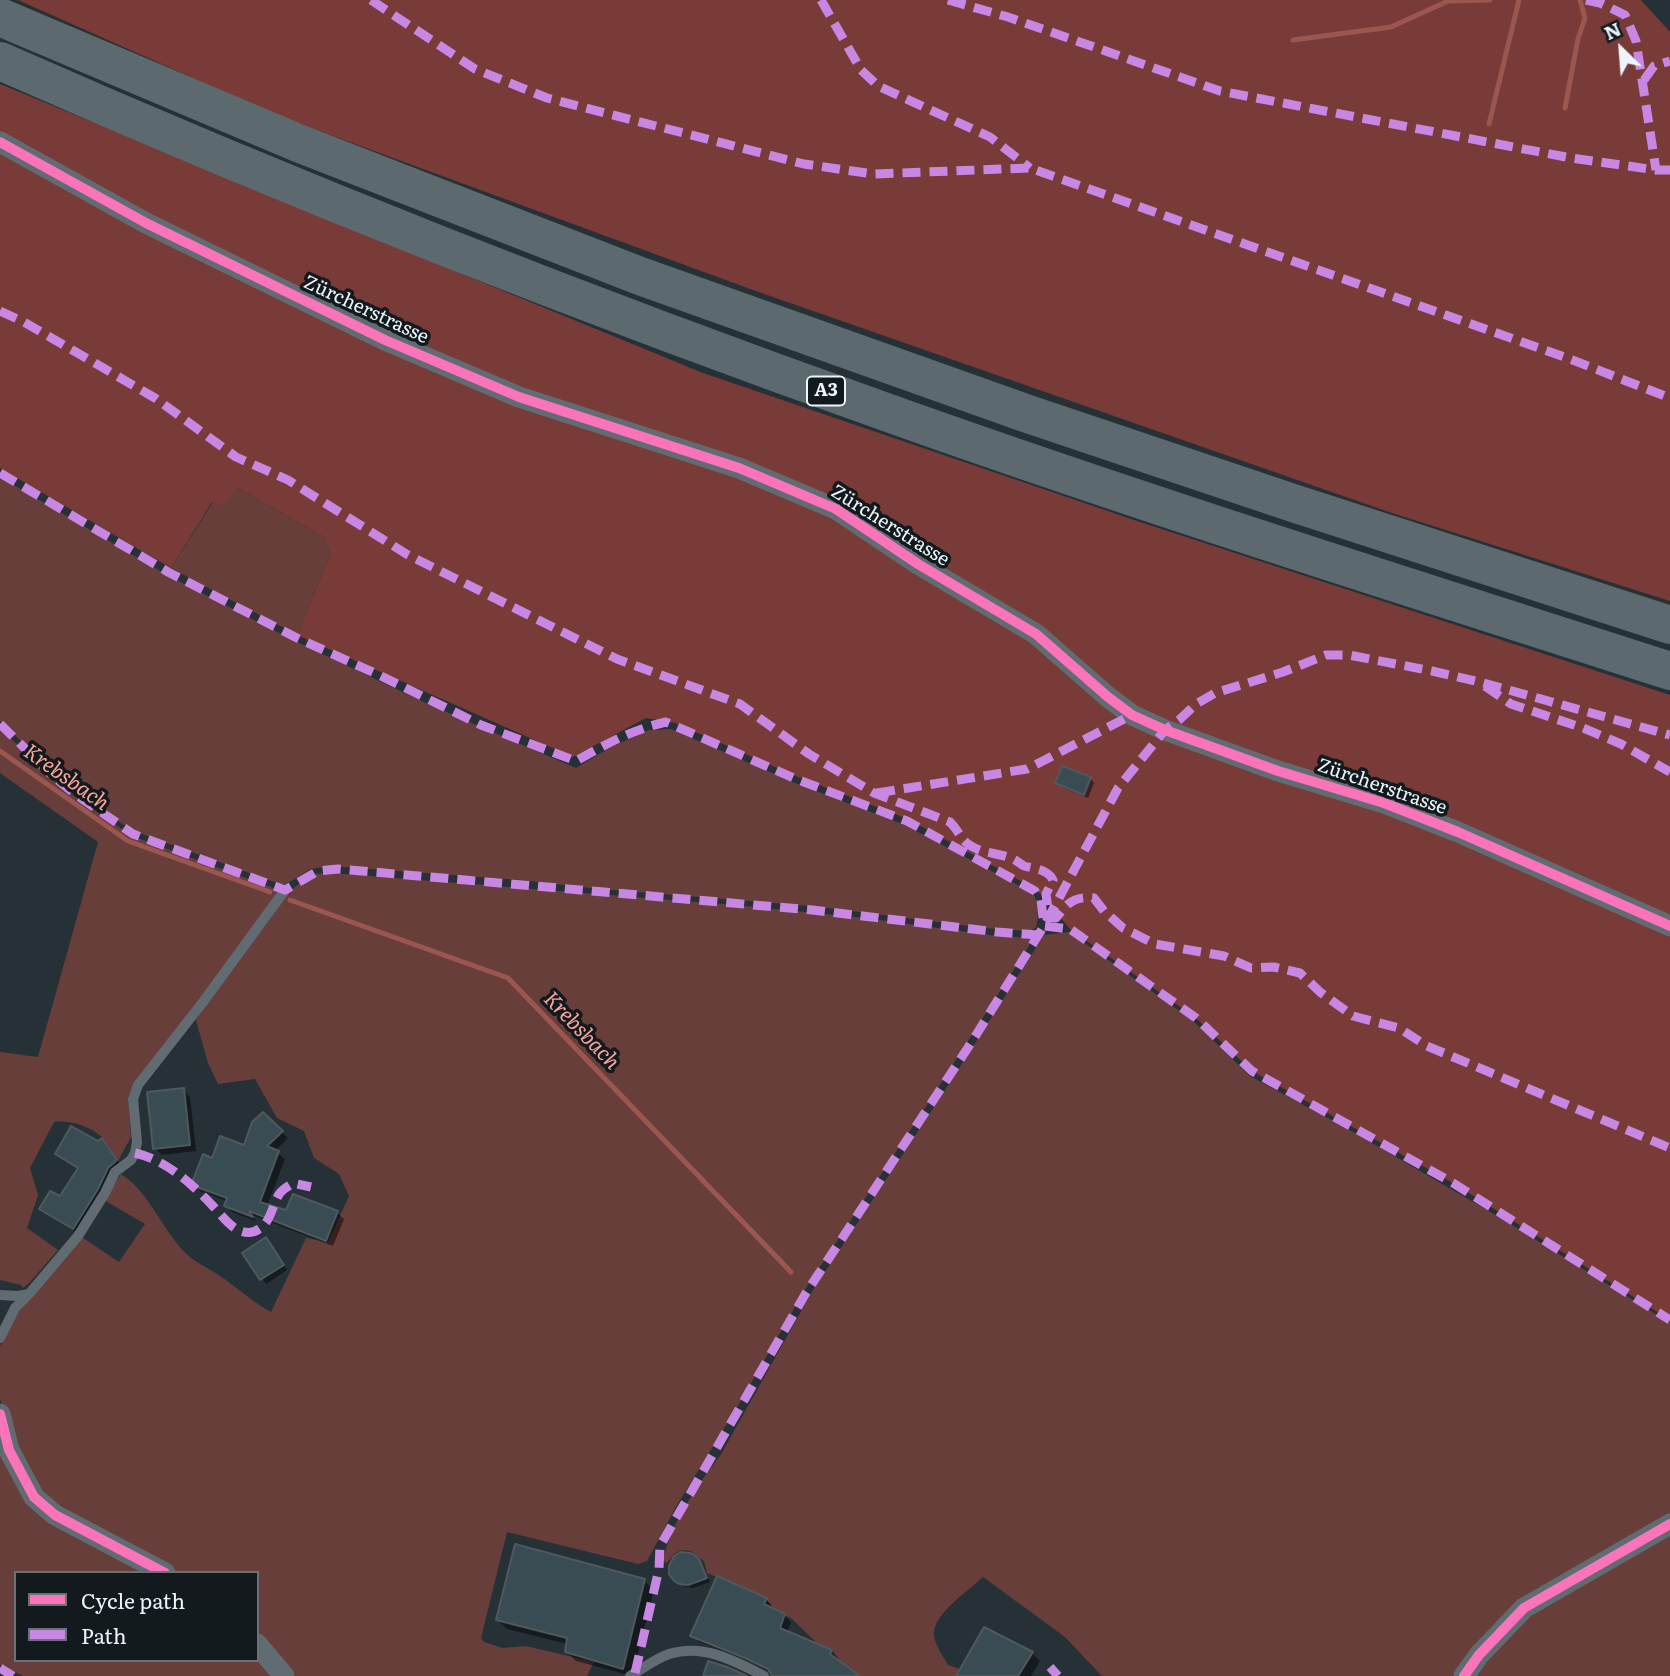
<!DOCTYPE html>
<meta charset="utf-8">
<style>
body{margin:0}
#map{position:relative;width:1670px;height:1676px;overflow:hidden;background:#263137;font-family:Literata,serif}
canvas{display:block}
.legend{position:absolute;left:14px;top:1571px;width:245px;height:91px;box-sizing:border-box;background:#121a1e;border:2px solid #687277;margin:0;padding:9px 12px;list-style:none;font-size:21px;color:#eaf6fc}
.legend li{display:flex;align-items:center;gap:14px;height:35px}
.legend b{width:35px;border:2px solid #687277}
.north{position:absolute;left:1586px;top:14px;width:70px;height:70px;-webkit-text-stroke:5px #121a1e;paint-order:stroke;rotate:335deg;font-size:19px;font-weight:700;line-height:28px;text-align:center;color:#eaf6fc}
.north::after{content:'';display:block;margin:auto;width:24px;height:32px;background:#eaf6fc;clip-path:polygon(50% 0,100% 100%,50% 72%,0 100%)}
</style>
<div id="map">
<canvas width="1670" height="1676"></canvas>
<ul class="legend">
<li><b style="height:9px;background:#fb73b8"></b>Cycle path</li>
<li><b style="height:9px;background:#c787e3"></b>Path</li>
</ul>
<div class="north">N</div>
</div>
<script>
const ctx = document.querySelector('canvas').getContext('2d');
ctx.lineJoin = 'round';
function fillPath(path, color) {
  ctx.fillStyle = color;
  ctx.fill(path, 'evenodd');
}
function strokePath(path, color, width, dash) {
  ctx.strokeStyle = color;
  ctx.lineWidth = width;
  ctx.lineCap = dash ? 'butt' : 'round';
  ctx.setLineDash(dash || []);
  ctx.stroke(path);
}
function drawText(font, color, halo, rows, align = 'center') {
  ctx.font = font + ' Literata,serif';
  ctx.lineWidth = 7;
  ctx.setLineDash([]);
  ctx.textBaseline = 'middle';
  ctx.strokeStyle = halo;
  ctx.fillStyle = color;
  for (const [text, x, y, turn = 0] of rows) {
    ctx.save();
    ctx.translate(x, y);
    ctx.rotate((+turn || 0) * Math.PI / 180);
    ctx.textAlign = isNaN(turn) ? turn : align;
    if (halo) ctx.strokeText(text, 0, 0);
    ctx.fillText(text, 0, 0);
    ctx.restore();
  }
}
fillPath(new Path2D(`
 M0 477 167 575 295 641 428 704 576 768 611 747 649 730 671 729 795 783 905 825 1033 893C1039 904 1039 915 1036 928L1029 931 985 928 812 906 599 889 521 880 330 866 311 869 286 884H280L131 830 101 809 62 780 0 721Z
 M238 488 324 537 330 555 297 635 171 568 213 502Z
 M0 728 64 789 132 836 271 887 277 891 276 898 205 994 133 1085 128 1097 131 1137 118 1161C113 1153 108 1143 102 1137 89 1126 70 1120 54 1122L30 1168 38 1195 27 1228 58 1250 30 1282 23 1288 21 1285 0 1280V1052L38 1057 98 842 0 773Z
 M332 873 736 905 865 918 997 936 1032 938 1029 946 925 1108 806 1288 739 1404 677 1505 647 1561 638 1564 507 1532 481 1638 484 1642 502 1648 526 1646 594 1662 587 1676H290L257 1636V1573H174L45 1501 11 1438 0 1398V1346L16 1315 80 1236 119 1262 145 1224 104 1200 121 1174C152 1194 163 1234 190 1257 200 1265 212 1270 223 1278 239 1289 254 1303 271 1312L306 1238 328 1242 349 1196 339 1174 314 1158 304 1131 277 1118 255 1079 218 1084 208 1063 196 1020C218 987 280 884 316 874 320 873 327 873 332 873Z
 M1069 932 1192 1020 1250 1076 1348 1129 1499 1217 1670 1323V1515L1516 1605 1483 1636 1453 1676H1102L1065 1637 983 1577C969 1590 932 1615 934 1635 935 1645 943 1656 948 1665L960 1669 956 1676H860L842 1663 832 1650 819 1645 792 1619 772 1608 766 1598 707 1573 704 1561 691 1551 682 1550 674 1554 667 1563 663 1561C670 1525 697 1485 720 1456L813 1290 942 1095 1044 935Z
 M0 1429 22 1488 158 1573H16V1660H257L278 1676H23L0 1665Z
 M1670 1533V1676H1474L1530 1615Z`), '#683e3a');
fillPath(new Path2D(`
 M18 0H1641L1670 32V601L1389 512 753 290 276 115Z
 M0 84 703 373 1137 521 1670 695V1320L1453 1183 1252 1071 1196 1018 1070 929 1037 890 908 819 798 777 675 723 646 718 573 757 297 635 330 555 324 537 238 488 222 506 212 502 171 568 0 468Z`), '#793b37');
fillPath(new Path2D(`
 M1090 778 1094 783 1088 798 1062 787 1057 783Z
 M183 1090 190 1097 196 1151 162 1155 155 1148Z
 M263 1114 288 1138 275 1151 285 1159 267 1206 287 1212 337 1213 344 1219 333 1246 252 1215 256 1221 232 1212 226 1206 227 1201 200 1191 193 1184 213 1160 245 1147Z
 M108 1146 122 1167 79 1234 47 1214 42 1208 61 1199 79 1169 63 1160 58 1154Z
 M270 1244 287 1270 266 1284 244 1253Z
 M698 1561 703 1566 710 1582 693 1588 685 1587 671 1573Z
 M644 1581 654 1590 632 1676 576 1661 567 1652 568 1644 507 1629 497 1619Z
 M766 1599 772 1606 771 1609 784 1615 791 1622 787 1633 831 1652 837 1658 836 1661 857 1676H773V1673L742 1658 699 1642 692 1635Z
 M1032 1653 1040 1661 1031 1676H958Z`), '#0007');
strokePath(new Path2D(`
 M1293 40 1391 27 1448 1 1490 0
 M1565 108 1578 39 1585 18 1580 0
 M1489 124 1519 0
 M0 751 128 841 270 892
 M290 900 508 978 791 1272`), '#9b5650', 5);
const building = new Path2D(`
 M1062 766 1091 777 1084 795 1055 783Z
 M184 1088 190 1145 153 1149 147 1092Z
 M263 1112 283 1131 267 1146 279 1151 260 1202 286 1210 293 1194 338 1211 326 1241 249 1211 253 1217 224 1206 227 1198 191 1185 203 1154 212 1158 220 1136 244 1145 252 1122Z
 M71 1126 98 1141 102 1138 117 1160 108 1168 98 1189 73 1229 39 1209 50 1191 60 1196 78 1168 55 1154Z
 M266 1237 284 1265 260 1280 242 1253Z
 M515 1544 645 1579 623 1669 565 1652 567 1638 496 1620Z
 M681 1552 690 1553 695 1555 699 1559 707 1578 688 1585 679 1584 674 1581 669 1574V1566L674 1556Z
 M717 1576 767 1598 764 1604 785 1614 780 1628 832 1650 830 1654 860 1676H772L768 1669 745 1658 690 1636Z
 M984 1627 1033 1652 1018 1676H956Z
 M708 1661 727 1667 747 1676H703Z`);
fillPath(building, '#394c54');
strokePath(building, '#4f585c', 2);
strokePath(new Path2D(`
 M29 1294 78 1236 105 1193 115 1172 131 1160 135 1153 137 1142 133 1099 138 1085 203 1002 285 890
 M0 1295 18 1296 29 1294 15 1308 0 1338
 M630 1676C642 1669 655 1659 669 1654 703 1643 735 1661 764 1676`), '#606c72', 10);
strokePath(new Path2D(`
 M0 142 146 223 385 340 519 397 739 468 836 509 918 564 1036 634 1108 697 1132 715 1165 730 1278 771 1384 803 1458 832 1670 926
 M0 1414 9 1450 34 1497 55 1515 165 1573
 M257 1644 284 1676
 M1464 1676 1479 1655 1524 1608 1670 1524`), '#606c72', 21);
strokePath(new Path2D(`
 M0 17 298 143 640 276 1028 414 1293 503 1670 625
 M0 61C294 191 594 309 897 416 1153 507 1412 588 1670 671`), '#5c696f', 38);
strokePath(new Path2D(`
 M371 0 475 69 547 98 804 164 873 174 1030 168 1570 359 1670 398
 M821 0 861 70 878 86 990 137 1030 168
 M948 0 1008 17 1220 91 1571 158 1656 170H1670
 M1586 0 1600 3 1625 15 1636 41 1656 170
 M1644 80 1654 66 1670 61
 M0 311 24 322 155 398 236 457 288 480 408 555 617 659 740 704 809 754 874 793 950 822C962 834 959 841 977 849 989 854 1004 854 1015 860 1018 862 1021 864 1024 866 1035 869 1048 869 1053 880L1046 894 1049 917 1056 918C1068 903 1073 896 1094 898L1104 911 1123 928 1155 944 1224 956 1251 968 1274 967 1300 973 1320 992 1353 1016 1399 1028 1427 1046 1670 1148
 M0 473 168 572 297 638 379 675 481 725 576 761C606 744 631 730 666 722L796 779 907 821 1035 891 1041 900 1044 926 1070 929 1196 1018 1252 1071 1453 1183 1670 1320
 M1485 686 1511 704 1583 728 1621 744 1670 772
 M0 724 54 777 75 794 133 834 285 890 318 871 338 869 812 910 997 932 1038 935
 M877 793 1027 769 1132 715
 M135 1153C165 1160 190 1182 211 1204 219 1212 228 1225 238 1230 245 1233 252 1234 259 1229 272 1221 272 1204 280 1193 284 1188 289 1186 293 1183L311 1187
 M1050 1667 1058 1676
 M0 1668 13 1676
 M635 1673 659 1569 660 1546 806 1293 971 1043 1044 926 1118 788 1165 730 1179 720 1196 704 1215 693 1283 672 1326 655H1349L1432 671 1480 682 1670 735`), '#c787e3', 9, [18, 9]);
strokePath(new Path2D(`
 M0 142 146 223 385 340 519 397 739 468 836 509 918 564 1036 634 1108 697 1132 715 1165 730 1278 771 1384 803 1458 832 1670 926
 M0 1414 9 1450 34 1497 55 1515 165 1573
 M1464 1676 1479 1655 1524 1608 1670 1524`), '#fb73b8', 10);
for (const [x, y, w] of [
 [826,391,38]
]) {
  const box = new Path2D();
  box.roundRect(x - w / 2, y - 14.5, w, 29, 5);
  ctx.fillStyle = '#121a1e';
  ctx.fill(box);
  strokePath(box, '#eaf6fc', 2);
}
drawText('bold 18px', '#eaf6fc', null, [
 ["A3",826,391]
]);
drawText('19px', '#eaf6fc', '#121a1e', [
 ["Zürcherstrasse",366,310,25],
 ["Zürcherstrasse",890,526,32],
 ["Zürcherstrasse",1382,787,19]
]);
drawText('italic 21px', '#fba49a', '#121a1e', [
 ["Krebsbach",66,778,35],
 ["Krebsbach",581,1031,46]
]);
</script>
